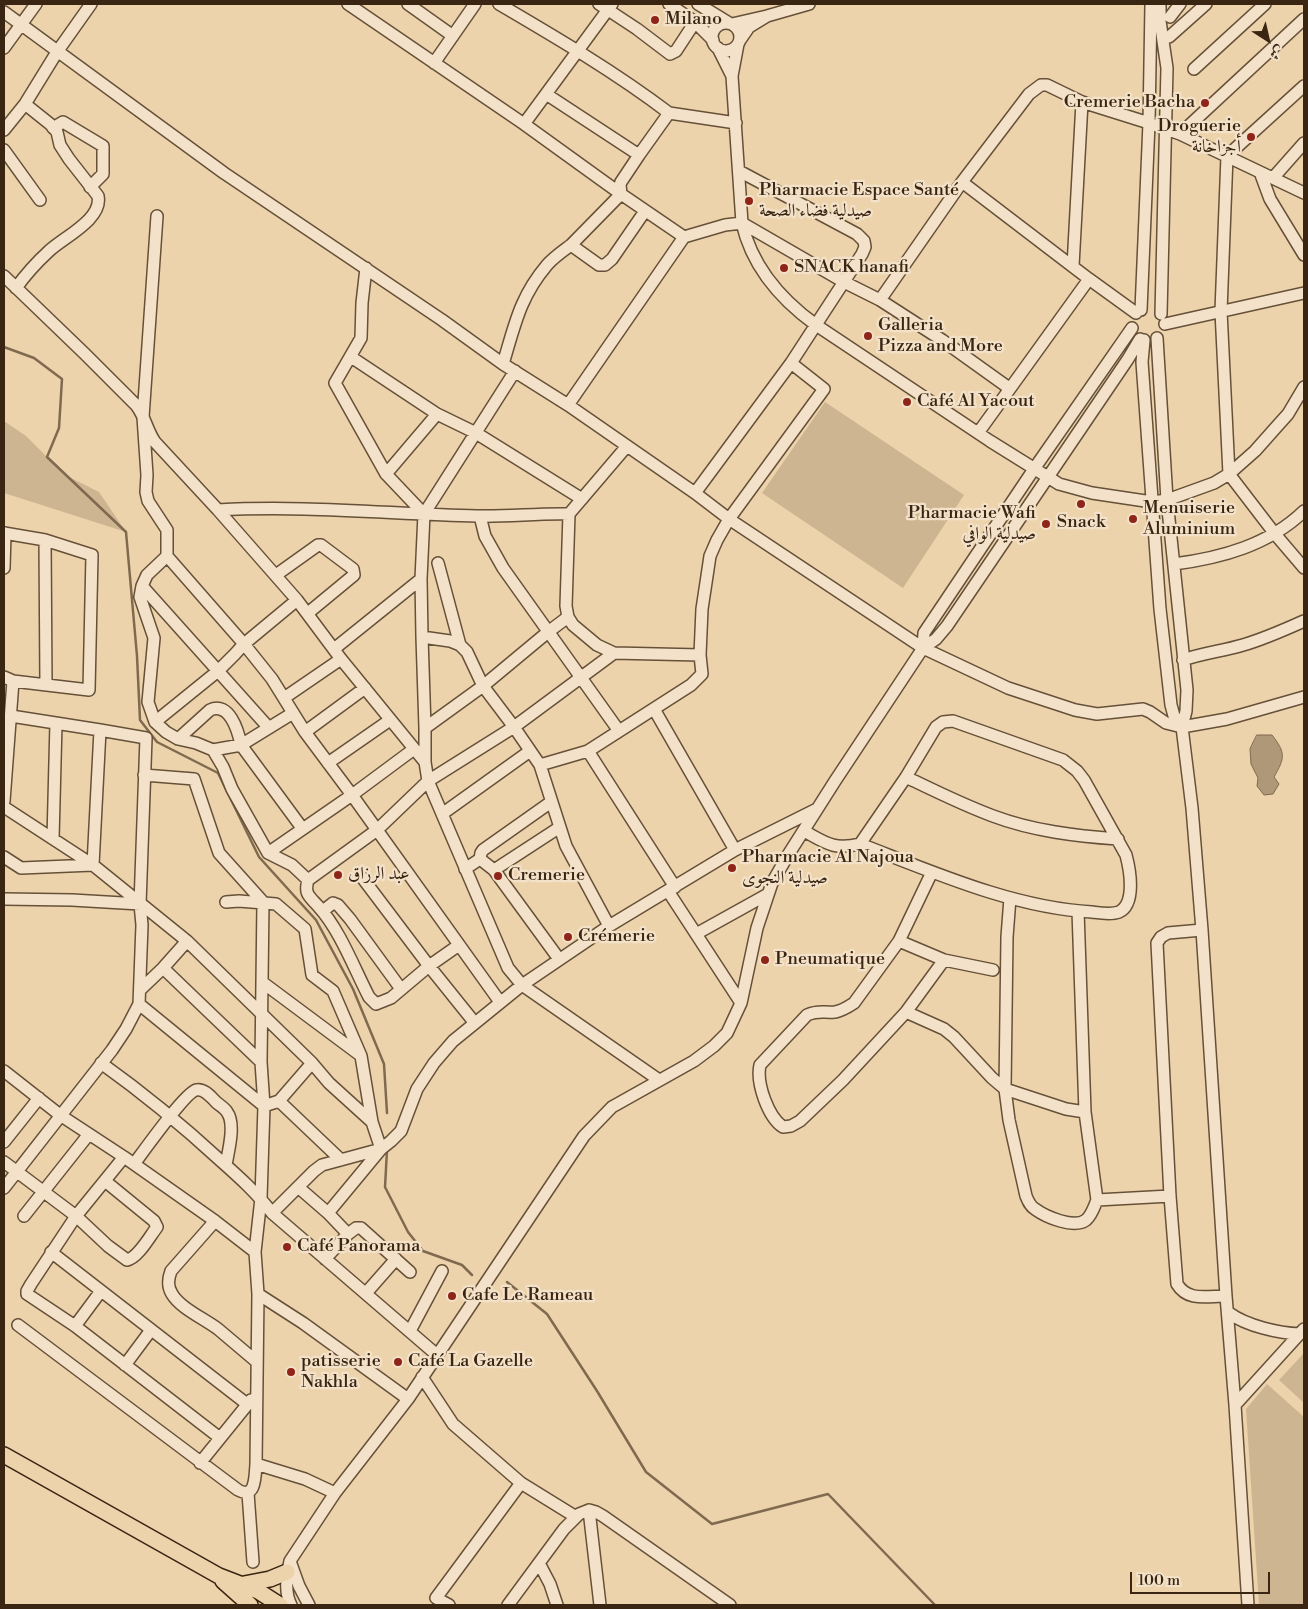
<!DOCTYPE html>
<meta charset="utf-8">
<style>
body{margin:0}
#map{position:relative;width:1308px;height:1609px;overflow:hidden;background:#ecd3ac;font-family:"Libre Bodoni",Amiri,serif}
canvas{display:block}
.frame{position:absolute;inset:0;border:5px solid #3a2412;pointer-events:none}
.north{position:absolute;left:1243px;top:15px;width:50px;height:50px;-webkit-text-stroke:4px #f3e2c9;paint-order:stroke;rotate:145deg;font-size:14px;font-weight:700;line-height:20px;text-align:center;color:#3a2412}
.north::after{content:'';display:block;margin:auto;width:18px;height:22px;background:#3a2412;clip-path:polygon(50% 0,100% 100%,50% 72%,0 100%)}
.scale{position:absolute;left:1130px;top:1572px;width:140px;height:22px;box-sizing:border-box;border:2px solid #3a2412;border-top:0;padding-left:6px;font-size:15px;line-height:18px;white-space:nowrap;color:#3a2412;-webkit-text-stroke:4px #f3e2c9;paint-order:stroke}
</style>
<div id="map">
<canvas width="1308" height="1609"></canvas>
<div class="frame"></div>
<div class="north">ش</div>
<div class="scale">100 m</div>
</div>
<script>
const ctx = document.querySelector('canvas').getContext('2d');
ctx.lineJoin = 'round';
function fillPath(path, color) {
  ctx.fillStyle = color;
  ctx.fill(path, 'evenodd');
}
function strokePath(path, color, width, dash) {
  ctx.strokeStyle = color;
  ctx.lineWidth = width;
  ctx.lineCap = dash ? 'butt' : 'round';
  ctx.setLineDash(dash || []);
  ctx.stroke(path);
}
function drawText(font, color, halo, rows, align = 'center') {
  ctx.font = font + ' "Libre Bodoni",Amiri,serif';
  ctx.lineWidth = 4.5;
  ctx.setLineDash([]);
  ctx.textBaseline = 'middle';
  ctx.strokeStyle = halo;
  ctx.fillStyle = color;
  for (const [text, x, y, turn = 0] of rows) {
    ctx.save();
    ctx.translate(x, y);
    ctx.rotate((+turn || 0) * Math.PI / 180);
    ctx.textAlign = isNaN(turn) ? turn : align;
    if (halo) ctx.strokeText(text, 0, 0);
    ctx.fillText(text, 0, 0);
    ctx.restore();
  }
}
fillPath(new Path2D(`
 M825 402 964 495 903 588 762 493Z
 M4 421 26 436 65 475 99 492 126 532 4 493Z
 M1304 1353V1403L1279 1380Z
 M1267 1384 1304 1417V1605H1259L1246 1409Z`), '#ceb592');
const water = new Path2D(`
 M1257 735H1272C1286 753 1285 758 1274 777L1279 784 1273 794 1264 795 1257 786 1258 778 1251 764 1250 749Z`);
fillPath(water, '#af9878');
strokePath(water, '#806a4f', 1);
strokePath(new Path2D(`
 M4 347 34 358 62 379 59 428 47 457 126 532 137 656 140 720 157 742 218 773 259 857 316 920 353 989 384 1064 387 1113
 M387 1150 385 1187 408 1232 423 1251 462 1265 472 1275
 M507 1282 547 1314 597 1391 646 1472 712 1524 828 1494 935 1605`), '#806a4f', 2.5);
const minor = new Path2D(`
 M348 4 524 124 621 194 684 237
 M408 4 453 36
 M499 4C557 38 615 72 669 113
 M599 4 637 29 670 54 676 51 695 22
 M669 4 695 22 713 40
 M698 4 729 23
 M1160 4V21L1167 68 1161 314
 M4 12 224 173 442 320 503 364 568 405 695 493 729 519 923 648 1008 688 1075 710 1097 714 1143 709 1150 712 1166 723 1182 727 1227 719 1304 697
 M767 16 809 4
 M1170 17 1180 4
 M712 37a14 14 0 1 1 28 0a14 14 0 1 1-28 0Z
 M732 24 767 16 749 27 740 40
 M1169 37 1206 4
 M4 48 36 4
 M718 48 732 76 738 44
 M434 63 475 4
 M1194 69 1265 4
 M732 76 742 223C752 267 780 299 816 325L990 441 1059 484 1092 493 1152 502 1167 500 1214 483 1229 474 1255 451 1279 424 1288 414 1304 387
 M1304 86 1227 156 1221 311 1229 474 1275 534 1304 568
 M546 94 639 155
 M524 124 612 4
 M53 128 63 122 103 146V174L90 187
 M4 130 25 104 57 52 91 4
 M1180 134 1304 19
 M4 150 40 200
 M1260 172 1270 199 1304 255
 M1273 178 1304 143
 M962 182 1089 279 1136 313
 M645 211 612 259 605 265H599L571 245 621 194 620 185 621 182 639 155 669 113 736 123
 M157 216 143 417 147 475 146 492 148 501 167 530V556L147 575 142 586 140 597 154 638 148 702 155 722 166 732 178 739 196 743 213 750 223 767 232 789 268 853 292 865 308 880
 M1073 266 1082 102
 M366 268 362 303 361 338 335 383 386 474 424 514
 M4 276 85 354 136 405C145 416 147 431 155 442L218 510C304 505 391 514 477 516 508 517 538 513 569 514
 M16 288C26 274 37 262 49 251 64 237 103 219 98 196L69 159 60 145 57 132 50 124 25 104
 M880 300 962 182 1029 94 1041 85H1047L1082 102 1149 123 1180 134 1304 193
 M1141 310 1149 123 1151 4
 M1165 324 1304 293
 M1157 338 1167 500 1187 690 1186 711 1182 727 1192 808 1202 930 1226 1296 1235 1405 1248 1605
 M1144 340 1142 362 1160 609 1171 705 1174 716 1182 727
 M351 357 437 414 476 433 582 499
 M503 364C515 324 520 297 547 265 554 257 563 251 571 245
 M515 371 424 514 421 579 422 637 425 728V762L428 781 508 968 522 985 659 1080
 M568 405 684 237 725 225 742 223 844 282 880 300 942 340 1009 388
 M978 433 1089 279
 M627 446 569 514 566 606 568 617 573 625 597 645 614 653 700 655
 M386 474 437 414
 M695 493 791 363 862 254 865 247 864 241 857 234 739 171
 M218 510 297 600 341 659 425 762
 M480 516 485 536 503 568 619 731
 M4 533 45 540 92 555 89 690 13 681 4 677
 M45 540 46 685
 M167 556 244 644 272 679 305 732 352 795 500 1002
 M438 563 460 645
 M1174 564C1221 558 1269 545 1304 511
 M4 568 5 533
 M276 575 318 545H321L353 569 354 575 308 613
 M142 586 269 728
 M422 637 450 641 460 645 467 652 483 686 514 727 540 765 588 751 691 685 702 674 700 655 702 609 707 576 710 556 717 540 729 519 824 389 791 363
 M923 648 924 633 1034 469 1132 328
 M334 649 421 579
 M1183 660C1203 653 1223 651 1243 645 1264 639 1284 630 1304 621
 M284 698 341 659
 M654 709 735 850
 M155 722 218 671 235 654 244 644 297 600
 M425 728 483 686 548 632 568 617
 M305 732 365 688
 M178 739 210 710C229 701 238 730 241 745L302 828
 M213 750 241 745 293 713
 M588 751 675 887
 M328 763 390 720
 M540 765 566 846 609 926
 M906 777C935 791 963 805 993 816 1033 831 1076 836 1118 839
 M4 801 13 681
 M4 807 93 865 187 941 312 1063 329 1083 372 1122 381 1149 328 1213
 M442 814 530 751
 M804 831C826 843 833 850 860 844 933 872 1014 908 1092 912 1100 913 1111 915 1119 912 1136 904 1130 870 1126 855L1084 780 1077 771 1063 760 953 721 943 722 936 727 906 777 860 844
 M53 839 56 723
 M268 853 352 795 414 749
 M4 857 21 868 93 865 100 730
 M480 859 481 853 483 850 551 802
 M465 869 480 859 494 870 559 959
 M494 870 560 827
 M932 872 899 941 854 1003C848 1007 842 1011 835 1012 824 1013 818 1010 807 1015L760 1065C756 1083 768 1117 783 1127L791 1126 800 1121 843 1080 906 1012 944 960
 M361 876 429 966 474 1022
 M668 891 741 1003
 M1010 898 1007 937 1005 1089 1009 1120 1026 1196C1028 1201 1030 1206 1035 1209 1046 1217 1074 1229 1086 1220 1092 1215 1094 1207 1097 1200L1170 1196
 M4 899 72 900 140 904
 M226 902 239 901 276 904 305 929 312 975 333 991 361 1056 372 1122
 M323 911 333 903 338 905 350 919 401 989
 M1078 911 1085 1112 1097 1200
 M1202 930 1168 933 1161 937 1157 943 1170 1196 1177 1284C1188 1302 1207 1296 1226 1296
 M696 934 768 894
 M899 941 944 960 993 970
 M459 945 429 966 391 998 376 1004 369 997C354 968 340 930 318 906 309 896 304 894 308 880L377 830 428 781 514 727 614 653
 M163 968 261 1062
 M262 982 360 1055
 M140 990 163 968 187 941
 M139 1004 264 1106 279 1101 312 1063
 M906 1012 944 1029 954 1037 992 1078 1005 1089 1066 1109 1085 1112
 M101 1063C143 1093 183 1126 221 1161 239 1177 257 1193 272 1213L314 1171 322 1165 381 1149 391 1141 401 1131 417 1089 434 1063 453 1041 522 985 609 926 735 850 817 809
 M4 1071 60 1115 124 1157 215 1221 255 1252
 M279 1101 341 1160
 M4 1142 39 1098
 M124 1157 76 1216 31 1284 27 1291V1294L75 1326 220 1438
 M4 1162 76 1216 108 1246 127 1260C138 1258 150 1236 157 1227L154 1221 105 1181
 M134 1164C143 1152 185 1093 196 1090 204 1088 211 1097 216 1102 219 1105 225 1108 227 1112 236 1124 228 1152 226 1165
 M298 1187 328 1213 348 1234
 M4 1188 112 1050 126 1029 139 1004 142 925 140 904 146 738 100 730 11 716
 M272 1213 437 1355
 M24 1216 89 1134
 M215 1221 171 1271C168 1279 167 1286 172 1294 180 1308 205 1319 218 1329 231 1340 244 1351 257 1362
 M51 1252 247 1404
 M325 1259 348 1234 356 1228H361L410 1272
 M366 1293 396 1259
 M258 1294 303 1323 408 1399
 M1229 1313C1247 1326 1278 1333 1300 1334
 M18 1325 238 1490C256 1500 255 1476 256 1464L258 1294 255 1252 261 1198 264 1106 261 1062 263 902 219 853 194 779 144 775
 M75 1326 101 1291
 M410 1331 442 1271
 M125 1365 151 1330
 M422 1377 453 1424 521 1483 576 1517
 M1235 1405 1304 1329
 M200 1463 251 1400
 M256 1464 305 1479 335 1493
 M248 1493 253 1562
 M589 1510 600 1605
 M290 1561 299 1586 309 1605
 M539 1563 550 1584 557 1605
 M291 1605C284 1592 287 1575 290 1561L335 1493 408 1399 584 1136 612 1107 694 1061 714 1046 727 1033 741 1003 757 928 772 883 788 855 835 781 923 648 936 639 947 626 1128 359 1140 339
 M449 1605 436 1598 521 1483
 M508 1605 564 1529 579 1514 589 1510 596 1512 603 1516 730 1605`);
const major = new Path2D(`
 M4 1455 219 1576 258 1591 280 1605
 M223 1581 250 1605
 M244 1584 270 1579 287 1572`);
strokePath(minor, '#665038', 14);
strokePath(major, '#3a2412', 18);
strokePath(minor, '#f3e2c9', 11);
strokePath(major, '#ecd3ac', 15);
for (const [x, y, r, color] of [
 [655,20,5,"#8f2418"],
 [1205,103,5,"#8f2418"],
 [1251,137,5,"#8f2418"],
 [749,201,5,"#8f2418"],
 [784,268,5,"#8f2418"],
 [868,336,5,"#8f2418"],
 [907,402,5,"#8f2418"],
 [1081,504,5,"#8f2418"],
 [1133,519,5,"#8f2418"],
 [1046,524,5,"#8f2418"],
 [732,868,5,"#8f2418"],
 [338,875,5,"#8f2418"],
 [498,876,5,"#8f2418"],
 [568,937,5,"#8f2418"],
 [765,960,5,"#8f2418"],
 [287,1247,5,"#8f2418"],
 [452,1296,5,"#8f2418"],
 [398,1362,5,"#8f2418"],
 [291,1372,5,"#8f2418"]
]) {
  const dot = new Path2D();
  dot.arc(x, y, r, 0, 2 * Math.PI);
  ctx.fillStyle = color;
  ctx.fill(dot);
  strokePath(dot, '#f3e2c9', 2);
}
drawText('18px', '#3a2412', '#f3e2c9', [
 ["Milano",665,20],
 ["Cremerie Bacha",1195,103,"right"],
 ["Droguerie",1241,127,"right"],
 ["أجزاخانة",1241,148,"right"],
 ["Pharmacie Espace Santé",759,191],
 ["صيدلية فضاء الصحة",759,212],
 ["SNACK hanafi",794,268],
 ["Galleria",878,326],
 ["Pizza and More",878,347],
 ["Café Al Yacout",917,402],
 ["Menuiserie",1143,509],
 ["Aluminium",1143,530],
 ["Pharmacie Wafi",1036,514,"right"],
 ["صيدلية الوافي",1036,535,"right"],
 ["Snack",1081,523,"center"],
 ["Pharmacie Al Najoua",742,858],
 ["صيدلية النجوى",742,879],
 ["عبد الرزاق",348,875],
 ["Cremerie",508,876],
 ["Crémerie",578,937],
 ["Pneumatique",775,960],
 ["Café Panorama",297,1247],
 ["Cafe Le Rameau",462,1296],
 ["patisserie",301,1362],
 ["Nakhla",301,1383],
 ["Café La Gazelle",408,1362]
], 'left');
</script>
